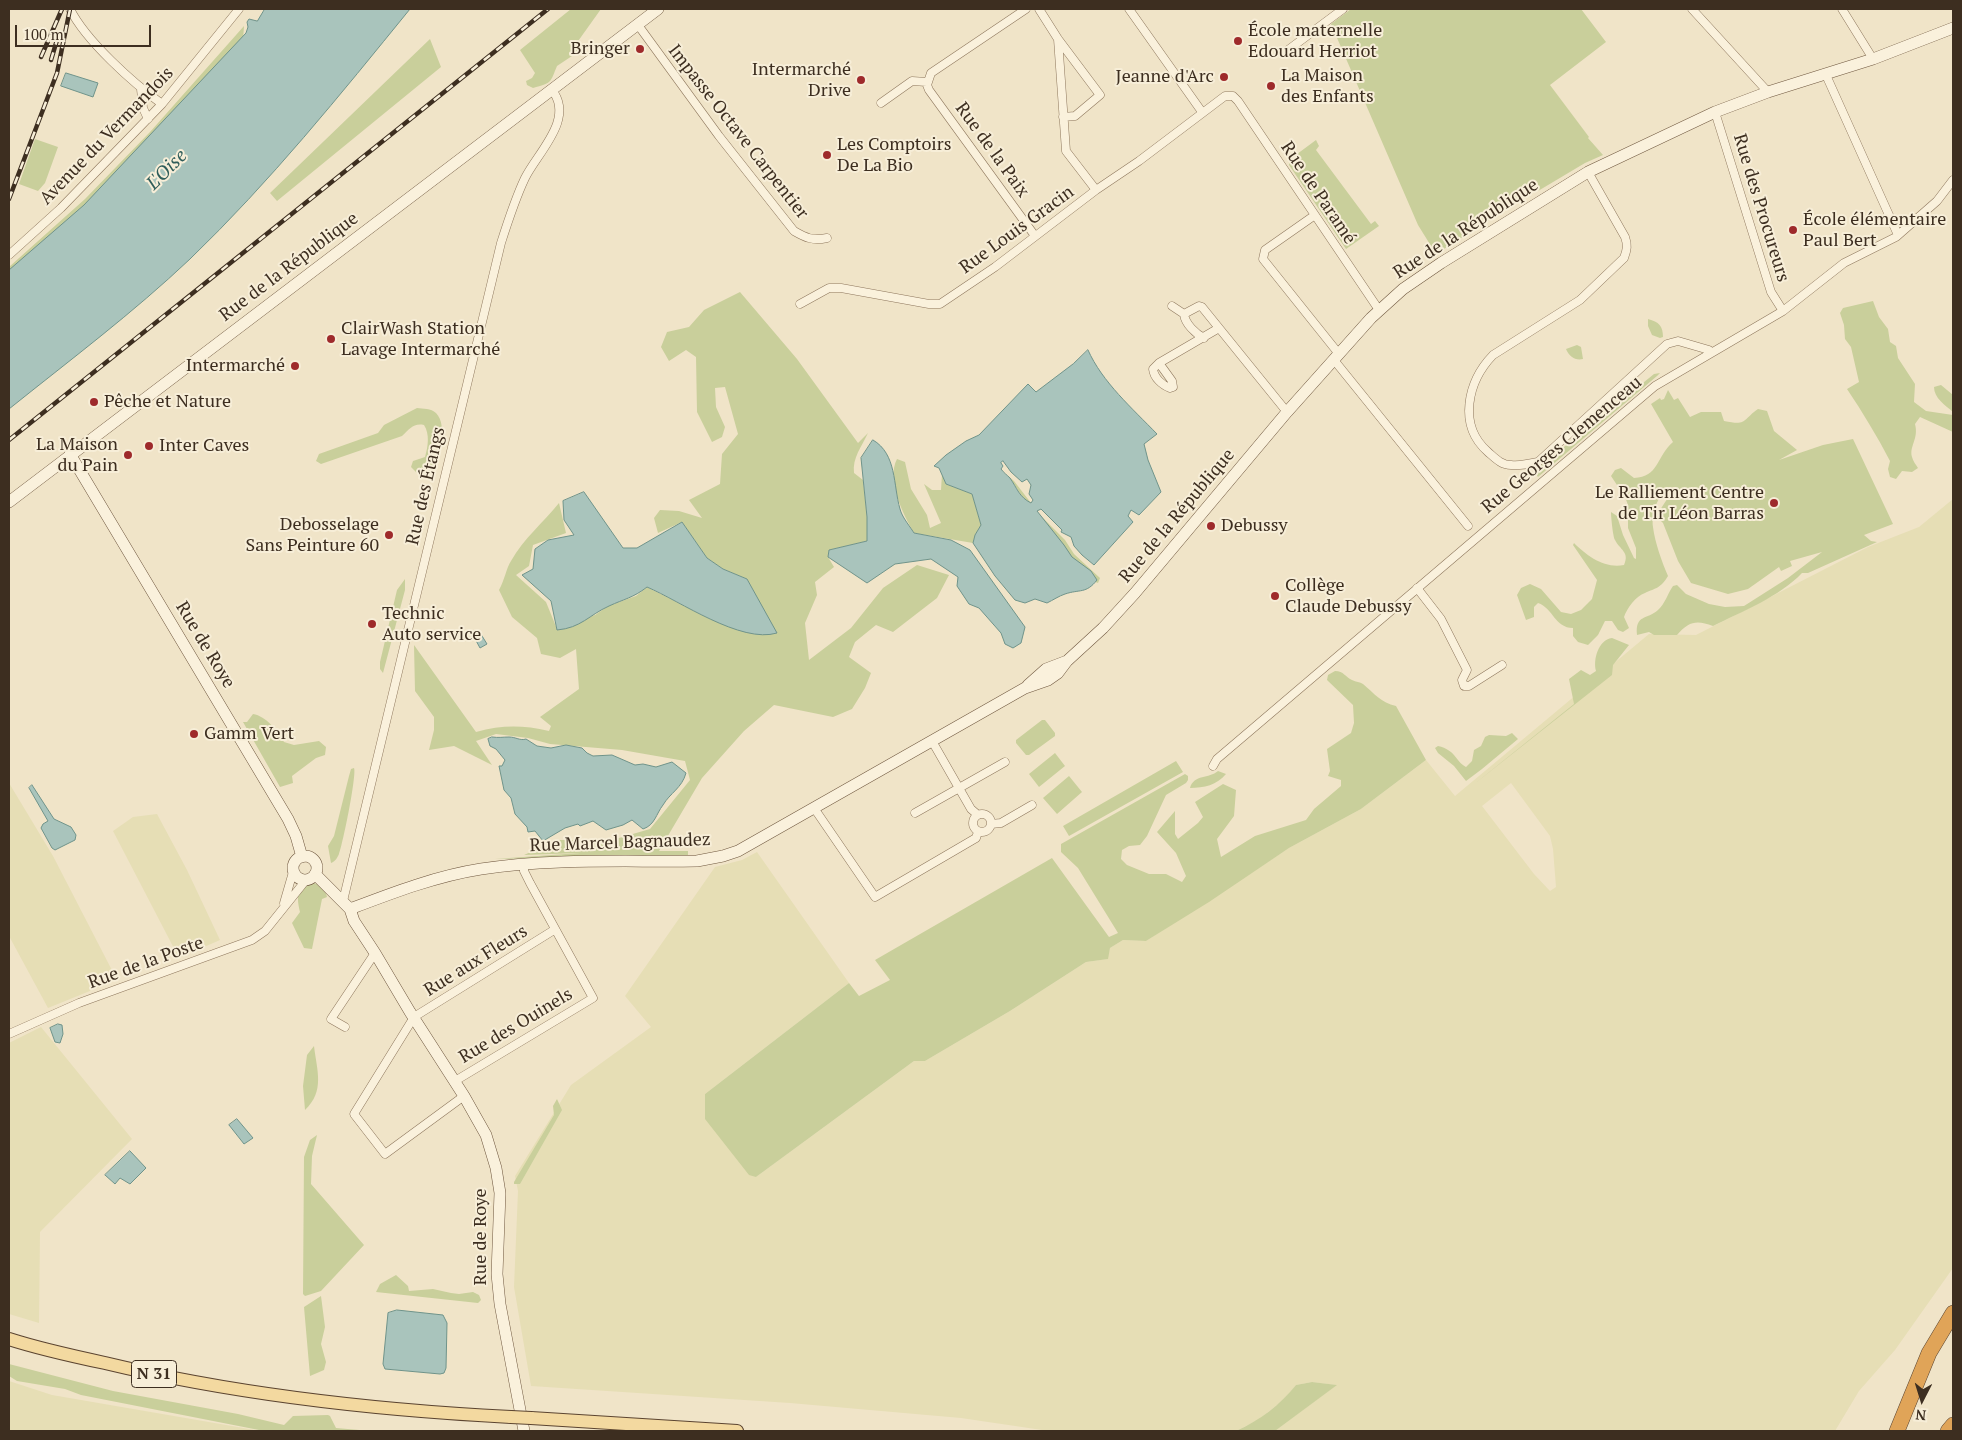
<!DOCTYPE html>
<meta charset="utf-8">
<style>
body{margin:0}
#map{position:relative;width:1962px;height:1440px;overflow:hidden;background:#f0e4c8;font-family:"PT Serif",serif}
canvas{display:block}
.frame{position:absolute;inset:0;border:10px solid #3d2e20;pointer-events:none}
.north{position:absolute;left:1897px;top:1375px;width:50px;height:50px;-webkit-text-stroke:4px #f7eed8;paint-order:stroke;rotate:185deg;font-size:14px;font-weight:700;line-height:20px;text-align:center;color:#3d2e20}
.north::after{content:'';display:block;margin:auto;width:18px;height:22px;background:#3d2e20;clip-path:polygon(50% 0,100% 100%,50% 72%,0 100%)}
.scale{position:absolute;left:15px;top:25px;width:136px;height:22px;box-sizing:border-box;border:2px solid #3d2e20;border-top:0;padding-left:6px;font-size:15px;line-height:18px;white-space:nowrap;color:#3d2e20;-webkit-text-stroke:4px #f7eed8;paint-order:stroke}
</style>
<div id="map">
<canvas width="1962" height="1440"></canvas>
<div class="frame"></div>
<div class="north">N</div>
<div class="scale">100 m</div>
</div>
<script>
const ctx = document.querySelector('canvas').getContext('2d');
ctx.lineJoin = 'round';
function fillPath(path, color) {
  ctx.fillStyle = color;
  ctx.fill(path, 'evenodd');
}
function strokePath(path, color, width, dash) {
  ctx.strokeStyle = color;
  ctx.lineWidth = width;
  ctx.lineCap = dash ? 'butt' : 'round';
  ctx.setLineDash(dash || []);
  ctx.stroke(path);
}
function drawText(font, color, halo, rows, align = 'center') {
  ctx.font = font + ' "PT Serif",serif';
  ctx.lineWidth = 4;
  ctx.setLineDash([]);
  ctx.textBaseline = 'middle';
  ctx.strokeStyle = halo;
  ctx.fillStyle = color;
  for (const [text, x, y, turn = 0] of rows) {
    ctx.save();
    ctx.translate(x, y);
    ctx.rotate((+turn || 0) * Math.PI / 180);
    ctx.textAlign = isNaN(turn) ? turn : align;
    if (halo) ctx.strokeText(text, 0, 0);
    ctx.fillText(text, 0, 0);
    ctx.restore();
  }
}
fillPath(new Path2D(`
 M1953 499V1268L1895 1350 1859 1391 1835 1431H1275L1336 1385 1312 1382 1296 1385 1287 1397 1258 1420 1236 1431H1049L961 1418 790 1403 531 1386 514 1287 518 1191 515 1176 571 1085 651 1027 625 996 715 867 742 860 757 852 849 983 705 1094 756 1177 914 1061H925L1010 1011 1086 962 1107 959 1110 948 1123 940 1146 941 1289 848 1361 809 1426 760 1455 796 1649 634 1696 635 1868 547 1919 527ZM1511 783 1550 836 1553 849 1556 887 1550 891 1534 874 1482 806Z
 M9 783 53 856 117 980 48 1008 9 936Z
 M157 814 187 870 220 940 179 958 113 831 133 817Z
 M41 1027 132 1139 40 1232 39 1323 9 1314V1043Z
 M9 1381 52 1395 261 1431H9Z`), '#e6deb5');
fillPath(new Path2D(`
 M571 9H601L576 44 581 50 557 66C550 83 552 83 533 88L527 85 526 81 532 78 535 73 520 50Z
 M1351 9H1581L1606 42 1550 85 1589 137 1588 138 1603 155 1585 163 1538 191 1535 187 1499 212V214L1436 254 1418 225 1331 24Z
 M244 26 243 40 135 158 9 276V267L85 199 150 132Z
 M430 39 441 67 277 201 270 193Z
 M35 139 58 147 45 183 38 191 19 184Z
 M1316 140 1319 146 1316 150 1371 224 1375 221 1379 226 1346 249 1289 165V160Z
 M740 292 797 359 858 443 868 433C862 446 852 458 854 473L863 480 867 517V541L829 550 828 557 834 567 815 582 817 595 805 623 809 660 851 628 883 588 917 565 949 575 937 598 893 632 876 625 855 642 849 657 871 673 865 688 852 709 833 717 774 705 744 731 702 778 659 851H688V855L495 859 580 853 524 855 557 840H612L650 829 690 780 685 761 622 750 550 744 528 738 496 734 476 741 492 765 454 746 429 750 434 730V717L415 691 414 645 476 732C502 725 522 725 549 731L551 726 540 717 579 689 576 649 560 658 541 654 537 638 512 617 499 590C505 579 506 569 511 561 524 538 543 523 559 503L566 533 533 545 529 566 516 575 546 602 557 629 595 615 608 606 636 596 647 587 710 619 753 634 776 633 747 579 723 569 707 558 682 522 658 533 654 518 660 510 679 511 702 518 689 500 720 484 722 454 738 434 725 387 715 388 716 407 725 427 722 437 712 442 697 412 696 357 686 350 669 361 661 347 667 332 689 327 704 310Z
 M1873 301 1879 317 1888 329 1890 342 1896 346 1898 358 1915 384 1914 402 1926 411 1953 415V432L1920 417 1915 424C1919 439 1909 446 1912 457 1913 461 1916 465 1918 468L1912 472 1902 471 1896 479 1890 477 1888 469 1890 461C1877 436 1863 413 1847 389L1859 382 1851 347 1845 339 1844 325 1840 313 1843 308Z
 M1648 319C1659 322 1663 326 1663 337L1660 338 1652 335 1648 326Z
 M1577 345 1581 347 1583 359C1575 361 1569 356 1566 349Z
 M1660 373 1657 376 1538 477 1536 474 1538 468 1654 374Z
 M1941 385 1953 395V412C1945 405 1934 398 1934 387Z
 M1668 390 1674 400 1678 398 1690 417 1701 412H1721L1724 421C1748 426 1742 420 1758 409L1767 411 1774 431 1797 450 1779 460 1823 445 1853 439 1893 524 1864 535 1871 541 1877 542 1808 573H1802C1779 597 1743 611 1713 626 1697 620 1689 621 1677 635H1654L1649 632 1637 635C1635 614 1647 620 1658 610 1665 604 1668 593 1673 586L1677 585 1686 594 1709 604 1725 607 1744 606 1788 578 1822 552 1790 561 1792 566 1781 571 1779 567 1748 589 1728 594 1691 583 1678 561 1663 523 1656 516 1675 487C1659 488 1651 513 1653 527 1655 543 1662 562 1668 576 1661 588 1656 588 1645 593 1636 596 1627 608 1624 617L1629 628 1623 632 1618 630 1612 621H1605L1598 635 1588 645 1578 642 1573 636V628C1555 628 1553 608 1538 603L1534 607V617L1526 620 1517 595 1521 588 1530 584 1541 589 1561 612 1571 614 1581 610 1592 599 1597 580 1573 545 1574 543C1587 556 1605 569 1624 565 1630 552 1620 550 1615 540 1613 537 1611 517 1611 512L1617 516 1623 535 1634 558 1636 559V548L1628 528V505L1625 497 1611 476 1615 470 1621 468 1634 478C1659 477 1656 457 1673 442L1651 404 1660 398 1661 400 1664 399Z
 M417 408C423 409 431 408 436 413 449 427 437 454 433 470L417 473 411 467 413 461 425 457C428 447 430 434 424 425 413 423 410 429 402 436L321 464 316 461 319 454 378 433 384 425Z
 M897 459 905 462 911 489 927 515 930 528 941 523 924 484 932 490H941L942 474 946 484 972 494 981 525 975 535 973 543 914 533C903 514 886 480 897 459Z
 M1008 476 1014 481 1031 503 1024 499Z
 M1037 512 1065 540 1074 554 1100 578 1098 583 1093 581 1069 558Z
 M405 579V590L383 673 380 669V662L397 590Z
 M1612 638 1629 645 1613 665 1612 675 1473 785 1574 704 1569 679 1581 670 1590 675 1596 671C1593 660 1598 640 1612 638Z
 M1335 671C1344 671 1345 677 1352 680 1356 682 1360 682 1363 684 1374 693 1381 703 1396 706L1426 760 1361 809 1289 848 1209 902 1146 941 1123 940 1110 948 1108 959 1086 962 1010 1011 925 1061H914L756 1177 749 1175 705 1119V1094L849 983 859 996 890 980 875 960 1052 858 1109 937 1118 933 1078 868 1061 852V844L1185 774 1188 776V780L1186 783 1166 795 1147 836 1140 845 1129 846 1122 850 1121 859 1127 865 1149 874H1166L1182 882 1186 876 1176 853 1157 832 1175 811V834L1178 839 1198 823 1203 817 1195 802 1223 784 1236 790 1234 816 1217 839 1221 857 1255 836 1306 820 1314 809 1341 786V780L1328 776 1330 771 1327 749 1351 733 1354 723 1353 705 1327 680 1328 675Z
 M253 714C266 716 278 731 284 742L294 745 319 741 326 747 325 755 316 758 292 776 293 783 280 787 243 722H247Z
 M1042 720H1045L1055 733V736L1029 755H1026L1016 743V740Z
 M1512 733 1518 739 1482 769 1466 781 1454 766 1438 753 1435 748 1438 746C1456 750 1455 761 1466 767L1472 761 1474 750 1481 746 1485 737 1489 735 1506 736Z
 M1055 753 1065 766 1039 787 1029 774Z
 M1176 761 1183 772 1069 836 1063 826Z
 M354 768C357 774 343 844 339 854 337 858 336 861 331 863L328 846 334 836 349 776 351 769Z
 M1218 771 1226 774C1217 785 1204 788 1190 788 1194 774 1209 779 1218 771Z
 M1069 776 1082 792 1057 814 1043 798Z
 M312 883C319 883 326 890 327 897L322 899 312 949 304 948 292 923 300 912C297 898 295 889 312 883Z
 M314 1046C317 1071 325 1091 305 1110L303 1086 307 1055Z
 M557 1099 562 1110 520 1184H514V1182L554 1115 553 1106Z
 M317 1135 312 1156 311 1184 364 1245 321 1291 305 1296 303 1294 304 1157 310 1140Z
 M396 1275 408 1286 409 1291 433 1289 451 1293 459 1294 473 1292 479 1295 481 1300 478 1303 376 1292 380 1284Z
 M321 1296 325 1327 321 1344 326 1362 324 1370 310 1376 304 1307Z
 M9 1364 113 1391 238 1414 284 1425 293 1416 328 1415 330 1416 336 1428 371 1431H264L81 1395 65 1389 17 1381 9 1376Z
 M1312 1382 1337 1385 1275 1431H1236C1260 1420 1280 1405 1296 1385Z`), '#c9cf9b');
const water = new Path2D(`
 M265 9H410C340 95 270 182 190 259 133 313 70 360 9 409V270L84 205 246 33 248 27 247 22 249 19 257 21Z
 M66 73 98 83 93 97 61 86Z
 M1088 350C1102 382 1133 409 1157 434L1144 444 1148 460 1161 492 1139 515 1131 510 1128 516 1133 522 1094 565 1082 555 1074 546 1071 537 1061 532 1062 530 1041 509 1037 511 1064 545 1072 557 1091 571 1097 580C1086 594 1080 589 1065 594 1059 596 1053 600 1047 603L1035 599 1025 603 1015 600 995 576 973 543 975 535 981 525 972 494 946 484 939 468 934 466 946 455 966 441 979 435 1028 384 1036 392 1073 364ZM1003 461 1011 472 1022 482 1027 479 1031 485 1029 494 1033 500 1031 503C1019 497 1017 488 1010 478 1007 475 1004 473 1001 469L1003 466 1001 463Z
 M873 440C897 454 893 485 900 509 902 517 909 525 914 533L951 540 970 550 1025 627 1021 643 1013 648 1005 644 1001 633 979 608 969 604 957 586 958 577 931 559 895 564 867 583 828 557 829 550 867 541V517L861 458Z
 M584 492 623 548H637L682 522 707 558 723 569 747 579 777 633C741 644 680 601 647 587 633 598 624 599 609 606 589 615 581 628 557 630L551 601 522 575 533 569 535 549 548 540 574 535 564 520 563 501Z
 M479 631 487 644 480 648 473 635Z
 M492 737C499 738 503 737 509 737 516 737 520 741 526 739L537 746 551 748 566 745 582 748 587 753 593 756 612 755 635 765 643 764 656 767 672 762 686 773C682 788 670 793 663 805 656 814 655 825 643 829L632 820 623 825 606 830 593 821 580 826 578 824 565 828 543 841 535 831 528 832 527 827 515 814 511 798 504 790 499 766H502L505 760 496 749 490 746 488 739Z
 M32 785 54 819 71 827 76 835 75 840 55 850 52 848 41 828 43 824 48 821 29 788Z
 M58 1024 62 1025 63 1034 60 1043 55 1042 50 1028Z
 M237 1119 253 1138 244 1144 229 1125Z
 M130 1151 146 1168 130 1184 120 1178 115 1184 105 1175Z
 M397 1310 443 1315 447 1323 446 1368 444 1373 440 1374 385 1369 383 1364 388 1313Z`);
fillPath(water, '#a9c4bc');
strokePath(water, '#6f938a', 1);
const street = new Path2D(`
 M70 9C86 41 133 83 162 104
 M1026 9 931 73 927 85 929 90 1035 236
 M1039 9 1058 39 1100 95 1075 116 1063 117
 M1129 9 1202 112
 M1692 9 1768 92
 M1842 9 1873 59
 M638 25 719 136 794 231C806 238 813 241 827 238
 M1058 39 1066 151 1096 190
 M1287 53 1288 50 1343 9
 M1826 75 1898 235
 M141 89 143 108 148 119
 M881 103 912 81 927 82
 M1715 112 1771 292 1783 311
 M1588 172 1625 237C1628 245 1627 250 1624 258L1580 300 1493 355C1468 381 1457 425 1488 452 1495 458 1501 465 1511 465 1520 466 1529 464 1538 462L1667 344 1678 341 1709 350 1711 352
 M1315 215 1265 250 1263 259 1339 354
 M9 255 61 208 162 104 239 9
 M800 304 829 288H841L929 304H940L995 267 1096 190 1139 161 1225 96H1233L1238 101 1379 310
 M1172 306 1184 314 1199 306 1202 307 1287 412
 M1184 314C1185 324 1196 334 1204 338
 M1334 360 1468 526
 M1159 363 1172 381 1173 387 1170 388C1162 385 1154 378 1153 369L1159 363 1219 328
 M1417 588 1441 619 1467 670 1462 680 1464 686H1469L1502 665
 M932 741 971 809 978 815
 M1213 766 1217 759 1655 386 1783 311 1844 263 1896 237 1937 201 1953 180
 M814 808 875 897 976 838 978 832
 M915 813 1005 762
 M973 823a9 9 0 1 1 18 0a9 9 0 1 1-18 0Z
 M991 824 1001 823 1032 805
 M343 901 501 243C508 221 515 199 525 178 538 152 575 119 552 90
 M284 903 293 872
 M345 1027 331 1019 375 953
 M9 1034 79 1003 252 940 265 931 306 880
 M455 1081 593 998 530 883 524 871V864
 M464 1096 385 1154 354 1114 414 1017 554 930`);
const secondary = new Path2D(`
 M70 454 288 819 296 836 302 857
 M9 502 658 9
 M1028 685 1046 669 1067 661
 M293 868a12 12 0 1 1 24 0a12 12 0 1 1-24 0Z
 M315 874 350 909 354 921 375 953 410 1012 464 1096 486 1135 496 1168 500 1193 497 1274 500 1304 524 1431
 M350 909C392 893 436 876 481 869 551 858 625 862 697 861L723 856 738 851 1025 688 1048 680 1058 673 1067 661 1103 628 1135 593 1287 412 1371 318 1403 289 1441 263 1588 172 1715 112 1768 92 1873 59 1953 28`);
const primary = new Path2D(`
 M9 1339C40 1349 72 1356 105 1363 238 1395 374 1410 511 1417
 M531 1418 737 1431`);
const highway = new Path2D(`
 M1897 1431 1929 1353 1953 1313
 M1948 1431 1953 1425`);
strokePath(street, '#8d765c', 9);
strokePath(secondary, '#6f573f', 12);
strokePath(primary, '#5b4430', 14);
strokePath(highway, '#5b4430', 16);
strokePath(street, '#faf1dc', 8);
strokePath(secondary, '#faf1dc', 11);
strokePath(primary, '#f3d9a0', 12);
strokePath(highway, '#e0a458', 15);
const rail = new Path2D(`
 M41 57 62 9
 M51 60 57 40
 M9 199 57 73 70 9
 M9 440 548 9`);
strokePath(rail, '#3d2e20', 4.5);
strokePath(rail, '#f7eed8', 2.5, [8]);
const primaryBridge = new Path2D(`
 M511 1417 531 1418`);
strokePath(primaryBridge, '#5b4430', 14, []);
strokePath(primaryBridge, '#f3d9a0', 12);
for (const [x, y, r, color] of [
 [1238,41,5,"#9e2a2b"],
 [640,49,5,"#9e2a2b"],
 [1224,77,5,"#9e2a2b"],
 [861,80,5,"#9e2a2b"],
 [1271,86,5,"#9e2a2b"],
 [827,155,5,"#9e2a2b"],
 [1793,230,5,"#9e2a2b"],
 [331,339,5,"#9e2a2b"],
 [295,366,5,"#9e2a2b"],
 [94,402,5,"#9e2a2b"],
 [149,446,5,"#9e2a2b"],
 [128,455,5,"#9e2a2b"],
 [1774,503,5,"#9e2a2b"],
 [1211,526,5,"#9e2a2b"],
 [389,535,5,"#9e2a2b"],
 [1275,596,5,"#9e2a2b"],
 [372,624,5,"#9e2a2b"],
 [194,734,5,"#9e2a2b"]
]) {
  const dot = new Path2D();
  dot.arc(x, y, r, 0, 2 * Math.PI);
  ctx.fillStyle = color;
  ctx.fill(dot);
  strokePath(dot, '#f7eed8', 2);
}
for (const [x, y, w] of [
 [154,1374,45]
]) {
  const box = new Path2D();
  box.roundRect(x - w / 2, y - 13.5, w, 27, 4);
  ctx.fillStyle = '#f7eed8';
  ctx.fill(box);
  strokePath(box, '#3d2e20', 1);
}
drawText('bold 16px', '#3d2e20', null, [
 ["N 31",154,1374]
]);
drawText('18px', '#3d2e20', '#f7eed8', [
 ["École maternelle",1248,31],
 ["Edouard Herriot",1248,52],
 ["Bringer",630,49,"right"],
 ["Intermarché",851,70,"right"],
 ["Drive",851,91,"right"],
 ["La Maison",1281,76],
 ["des Enfants",1281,97],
 ["Jeanne d'Arc",1214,77,"right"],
 ["Les Comptoirs",837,145],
 ["De La Bio",837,166],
 ["École élémentaire",1803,220],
 ["Paul Bert",1803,241],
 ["ClairWash Station",341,329],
 ["Lavage Intermarché",341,350],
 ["Intermarché",285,366,"right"],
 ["Pêche et Nature",104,402],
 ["La Maison",118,445,"right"],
 ["du Pain",118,466,"right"],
 ["Inter Caves",159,446],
 ["Le Ralliement Centre",1764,493,"right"],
 ["de Tir Léon Barras",1764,514,"right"],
 ["Debosselage",379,525,"right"],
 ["Sans Peinture 60",379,546,"right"],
 ["Debussy",1221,526],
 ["Collège",1285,586],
 ["Claude Debussy",1285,607],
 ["Technic",382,614],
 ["Auto service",382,635],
 ["Gamm Vert",204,734]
], 'left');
drawText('18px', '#3d2e20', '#f7eed8', [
 ["Impasse Octave Carpentier",738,132,52],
 ["Avenue du Vermandois",107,136,-46],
 ["Rue de la Paix",992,150,54],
 ["Rue de Paramé",1318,193,56],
 ["Rue des Procureurs",1761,208,73],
 ["Rue de la République",1466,229,-33],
 ["Rue Louis Gracin",1017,230,-36],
 ["Rue de la République",289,267,-37],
 ["Rue Georges Clemenceau",1562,445,-40],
 ["Rue des Étangs",426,486,-77],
 ["Rue de la République",1177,516,-50],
 ["Rue de Roye",205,645,59],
 ["Rue Marcel Bagnaudez",620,843,-2],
 ["Rue aux Fleurs",476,961,-32],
 ["Rue de la Poste",146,963,-20],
 ["Rue des Ouinels",516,1026,-31],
 ["Rue de Roye",481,1237,-90]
]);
drawText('italic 19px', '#2f5d5a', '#f7eed8', [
 ["L'Oise",167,170,-45]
]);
</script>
